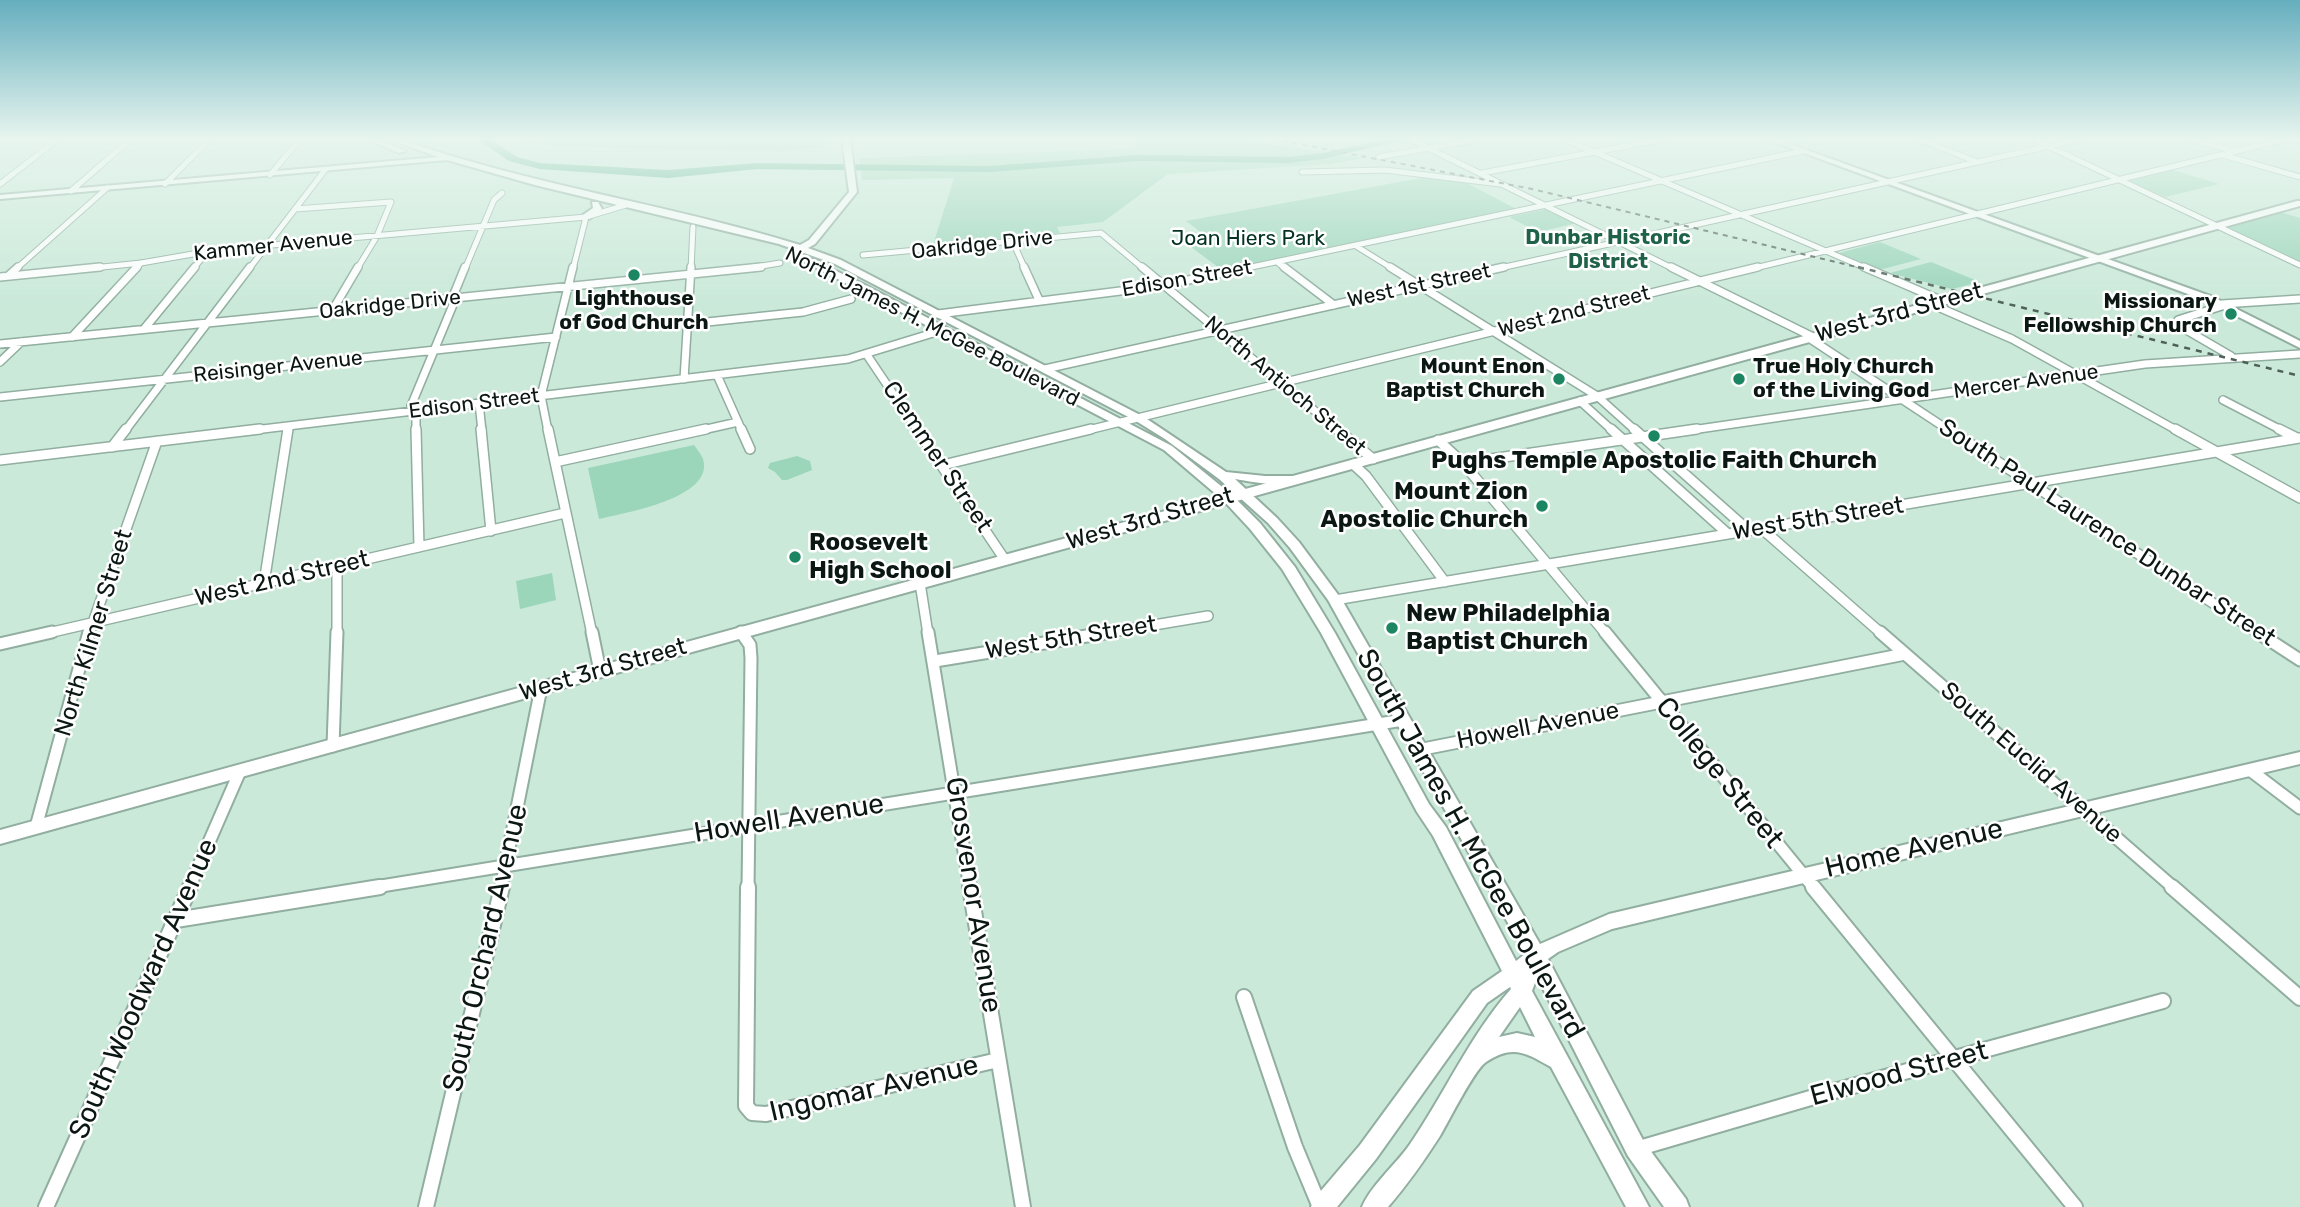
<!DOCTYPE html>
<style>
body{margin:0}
canvas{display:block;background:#cae9d9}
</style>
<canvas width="2300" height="1207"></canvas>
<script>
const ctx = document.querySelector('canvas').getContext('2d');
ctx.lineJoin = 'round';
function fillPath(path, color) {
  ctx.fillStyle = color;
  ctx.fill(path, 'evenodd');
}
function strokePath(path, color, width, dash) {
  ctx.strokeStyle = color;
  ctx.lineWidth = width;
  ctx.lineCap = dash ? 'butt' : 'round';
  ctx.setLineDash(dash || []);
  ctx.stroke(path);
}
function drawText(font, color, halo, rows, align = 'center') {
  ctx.font = font + ' Rubik,sans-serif';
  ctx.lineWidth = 5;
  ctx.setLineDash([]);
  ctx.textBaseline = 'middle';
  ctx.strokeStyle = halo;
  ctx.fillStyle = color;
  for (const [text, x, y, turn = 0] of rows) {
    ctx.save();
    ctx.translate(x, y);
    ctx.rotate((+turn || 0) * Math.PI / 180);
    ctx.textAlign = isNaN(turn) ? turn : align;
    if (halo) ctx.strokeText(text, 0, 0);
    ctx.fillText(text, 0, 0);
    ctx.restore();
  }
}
fillPath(new Path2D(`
 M516 139H825V147L784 151 642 149 527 143Z
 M1143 139H1235L1364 158 1331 164 1168 174 1103 222 1057 227 1060 233 933 245 954 178 862 180 860 158 1135 149Z
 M2173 170 2219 184 2165 197 2129 181Z
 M1432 176 1463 181 1522 212 1226 273 1191 247 1213 241 1186 221Z
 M1547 209 1577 223 1538 232 1509 217Z
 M2280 212 2300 218V263L2227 228Z
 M1880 242 1921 259 1879 270 1839 253Z
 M1931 262 1980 282 1952 289 1890 273Z
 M694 445C697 449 701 454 703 459 715 498 624 513 599 519L588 468Z
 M797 456 810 461 812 470 787 480H782L775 472 768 468 770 463Z
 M552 573 556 600 520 609 516 581Z`), '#9bd5ba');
fillPath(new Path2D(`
 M477 139H489L517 157 540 163 668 170 757 163 989 166 1138 155 1288 157 1323 153 1388 139H1407L1323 159 1288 163 1138 161 989 172 757 169 668 178 540 169 509 161Z`), '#41a67f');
const streetFar4 = new Path2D(`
 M1410 139 1674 269
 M1564 139 1868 269
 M1919 139 1977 162
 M2033 139 2300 265
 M2192 139 2235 151
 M2223 155 2300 177
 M1379 157 1479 139
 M1302 172 1385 170 1500 184
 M1482 173 1664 139
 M270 175 300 139
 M0 184 58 139
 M165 184 210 139
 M71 191 131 139
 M295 209 391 202 377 236 357 269
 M1013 242 1025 269
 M1356 246 1393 269
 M863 255 1101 233 1144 269
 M1277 262 1286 269
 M16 269 107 188
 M83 269 141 263 216 250 586 217 629 204
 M136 269 141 263
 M193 269 208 251
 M249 269 325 170
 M465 269 494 200 502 193
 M573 269 586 217
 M691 269 693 227
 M743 269 780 263
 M1242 269 1803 151
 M1496 269 2081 139
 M1751 269 2286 139`);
const streetFar3 = new Path2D(`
 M1024 267 1039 300
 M1142 267 1339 431
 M1284 267 1334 305
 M1390 267 1597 396 1636 431
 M1671 267 1813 337
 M1864 267 1943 301
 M8 276 18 267
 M0 277 100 267
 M1931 304 2012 339 2178 431
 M2222 304 2300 299
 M2225 305 2178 320 2176 324 2231 356
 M332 311 358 267
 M938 314 1160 286 1250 267
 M688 324 803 312 851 299
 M144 329 195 267
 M72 337 137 267
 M1809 338 1950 431
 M0 344 761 267
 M867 355 918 431
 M0 362 21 342
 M1045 369 1504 267
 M717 375 742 431
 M684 379 691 267
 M0 397 556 337
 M2223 400 2283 431
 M1580 401 1613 431
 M479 403 482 431
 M125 431 250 267
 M246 431 848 359 943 330
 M287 431 288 426
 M416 431V417L411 406 455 300 454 294 465 267
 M548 431 541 396 573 267
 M698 431 738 422
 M1084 431 1758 267
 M1685 431 2145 364 2300 354`);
const streetFar2 = new Path2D(`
 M416 429 419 547
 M481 429 491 531
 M548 429 592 634
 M741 429 750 449
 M917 429 1005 560
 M1337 429 1373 459
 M1611 429 1728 534
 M1634 429 1748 530
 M1948 429 2260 634
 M2175 429 2300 498
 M2279 429 2297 438
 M1438 440 1463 463 1606 634
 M112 447 126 429
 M0 460 260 429
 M555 462 706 429
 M1463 463 1697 429
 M1353 464 1366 476 1445 582
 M943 465 1091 429
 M1761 528 1882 634
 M337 566V634
 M264 583 288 429
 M920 583 928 634
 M1335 600 2300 438
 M44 634 565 513
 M89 634 157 441
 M1100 634 1208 616`);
const streetFar1 = new Path2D(`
 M592 632 600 671
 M741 632 750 645 751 658 748 888
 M928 632 970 888
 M1605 632 1814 888
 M1880 632 2174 888
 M2257 632 2300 660
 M0 644 52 632
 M935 661 1111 632
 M333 746 337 632
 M1418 750 1905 654
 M2250 770 2300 808
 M36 827 89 632
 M189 888 240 771
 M369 888 1403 720
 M501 888 541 688`);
const street = new Path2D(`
 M748 887 746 1106 752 1113 766 1114 998 1060
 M970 887 1023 1207
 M1813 887 2075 1207
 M2172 887 2300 998
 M176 920 380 887
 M1244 997 1295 1147 1320 1207
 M1636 1149 1831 1092 2163 1001
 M46 1207 190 887
 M426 1207 502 887`);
const secondary = new Path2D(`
 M367 139H377L406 151 399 153Z
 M389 139H399C530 185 668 204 800 245L809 240 849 192 842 139H850L857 192 815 244 808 248 841 260 1144 417 1226 472 1265 476H1300L1302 479C1289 489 1252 482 1235 479L1277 518 1299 542 1342 600 1540 944 1609 914 2300 752V764L1612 929 1558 952 1548 959 1644 1142 1686 1199 1689 1207H1664L1628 1156 1537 977 1532 991 1649 1207H1626L1551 1067C1526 1053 1513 1044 1486 1062 1474 1070 1449 1121 1440 1136 1424 1161 1407 1185 1388 1207H1362C1370 1187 1394 1166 1408 1147 1443 1097 1470 1035 1511 989L1510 987 1487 1003 1376 1159 1337 1207H1311L1314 1199 1360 1145 1473 991 1502 971 1433 836 1417 812 1321 633 1282 569 1250 529 1224 501 1164 450 790 254 797 252 863 284 1172 446 1232 495 1260 523 1295 567 1335 633 1429 804 1446 827 1516 961 1525 954 1523 950 1328 600 1290 548 1268 523 1219 479 1165 439 1136 421 835 264 779 244 535 185 447 160 0 199V195L438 157ZM1520 1007 1535 1037 1517 1033 1499 1037Z
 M1766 139H1776L2213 297 2300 341V348L2207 301Z
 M592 202H598L602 209 589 219H583V215L593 208Z`);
const primary = new Path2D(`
 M2297 201H2300V206L0 844V830Z`);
strokePath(streetFar4, '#91aea0', 7);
strokePath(streetFar3, '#91aea0', 10);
strokePath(streetFar2, '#91aea0', 12);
strokePath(streetFar1, '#91aea0', 15);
strokePath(street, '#91aea0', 18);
strokePath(secondary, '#91aea0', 4);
strokePath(primary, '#91aea0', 4);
strokePath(streetFar4, '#fff', 5);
strokePath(streetFar3, '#fff', 7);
strokePath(streetFar2, '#fff', 9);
strokePath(streetFar1, '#fff', 11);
strokePath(street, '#fff', 14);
fillPath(secondary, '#fff');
fillPath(primary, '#fff');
strokePath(new Path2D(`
 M1273 139 1532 189 1865 269`), '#4e6158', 2, [5, 5]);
strokePath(new Path2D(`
 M1858 267 2300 376`), '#4e6158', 2.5, [6, 6]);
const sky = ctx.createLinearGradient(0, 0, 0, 308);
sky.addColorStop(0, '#65aebe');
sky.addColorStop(0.45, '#e7f5ee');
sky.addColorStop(1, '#e7f5ee00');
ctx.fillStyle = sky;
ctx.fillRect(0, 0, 2300, 308);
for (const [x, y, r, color] of [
 [634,275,7,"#1c8561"],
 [2231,314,7,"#1c8561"],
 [1559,379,7,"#1c8561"],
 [1739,379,7,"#1c8561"],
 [1654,436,7,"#1c8561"],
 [1542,506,7,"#1c8561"],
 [795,557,7,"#1c8561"],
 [1392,628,7,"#1c8561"]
]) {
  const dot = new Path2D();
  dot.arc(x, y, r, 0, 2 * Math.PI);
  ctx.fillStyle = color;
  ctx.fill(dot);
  strokePath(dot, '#fff', 2.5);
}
drawText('bold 21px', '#1f6249', '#fff', [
 ["Dunbar Historic",1608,238],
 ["District",1608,262]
]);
drawText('21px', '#043222', '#fff', [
 ["Joan Hiers Park",1248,239]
]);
drawText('21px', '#0b1712', '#fff', [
 ["Oakridge Drive",982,245,-6],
 ["Kammer Avenue",273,246,-6],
 ["Edison Street",1187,279,-10],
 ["West 1st Street",1419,286,-12],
 ["Oakridge Drive",390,305,-6],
 ["West 2nd Street",1574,312,-14],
 ["North James H. McGee Boulevard",932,327,27],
 ["Reisinger Avenue",278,367,-6],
 ["Mercer Avenue",2026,382,-8],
 ["North Antioch Street",1285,386,40],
 ["Edison Street",474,404,-7]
]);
drawText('bold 21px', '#0b1712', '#fff', [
 ["Lighthouse",634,299,"center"],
 ["of God Church",634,323,"center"],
 ["Missionary",2217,302],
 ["Fellowship Church",2217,326],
 ["Mount Enon",1545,367],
 ["Baptist Church",1545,391],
 ["True Holy Church",1753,367,"left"],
 ["of the Living God",1753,391,"left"]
], 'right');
drawText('24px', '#0b1712', '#fff', [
 ["West 3rd Street",1899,313,-15],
 ["Clemmer Street",937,457,56],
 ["West 3rd Street",1150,519,-16],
 ["West 5th Street",1818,519,-9],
 ["South Paul Laurence Dunbar Street",2107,533,33],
 ["West 2nd Street",282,579,-13],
 ["North Kilmer Street",94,633,-73],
 ["West 5th Street",1071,638,-9],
 ["West 3rd Street",603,670,-16],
 ["Howell Avenue",1538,726,-11],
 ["South Euclid Avenue",2031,763,41]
]);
drawText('bold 24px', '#0b1712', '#fff', [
 ["Pughs Temple Apostolic Faith Church",1654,461,"center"],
 ["Mount Zion",1528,492,"right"],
 ["Apostolic Church",1528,520,"right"],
 ["Roosevelt",809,543],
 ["High School",809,571],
 ["New Philadelphia",1406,614],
 ["Baptist Church",1406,642]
], 'left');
drawText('28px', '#0b1712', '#fff', [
 ["College Street",1719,773,51],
 ["Howell Avenue",789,819,-9],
 ["South James H. McGee Boulevard",1470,844,61],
 ["Home Avenue",1914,849,-13],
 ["Grosvenor Avenue",973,895,81],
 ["South Orchard Avenue",486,948,-77],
 ["South Woodward Avenue",144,989,-66],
 ["Elwood Street",1899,1074,-15],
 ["Ingomar Avenue",874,1089,-13]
]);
</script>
